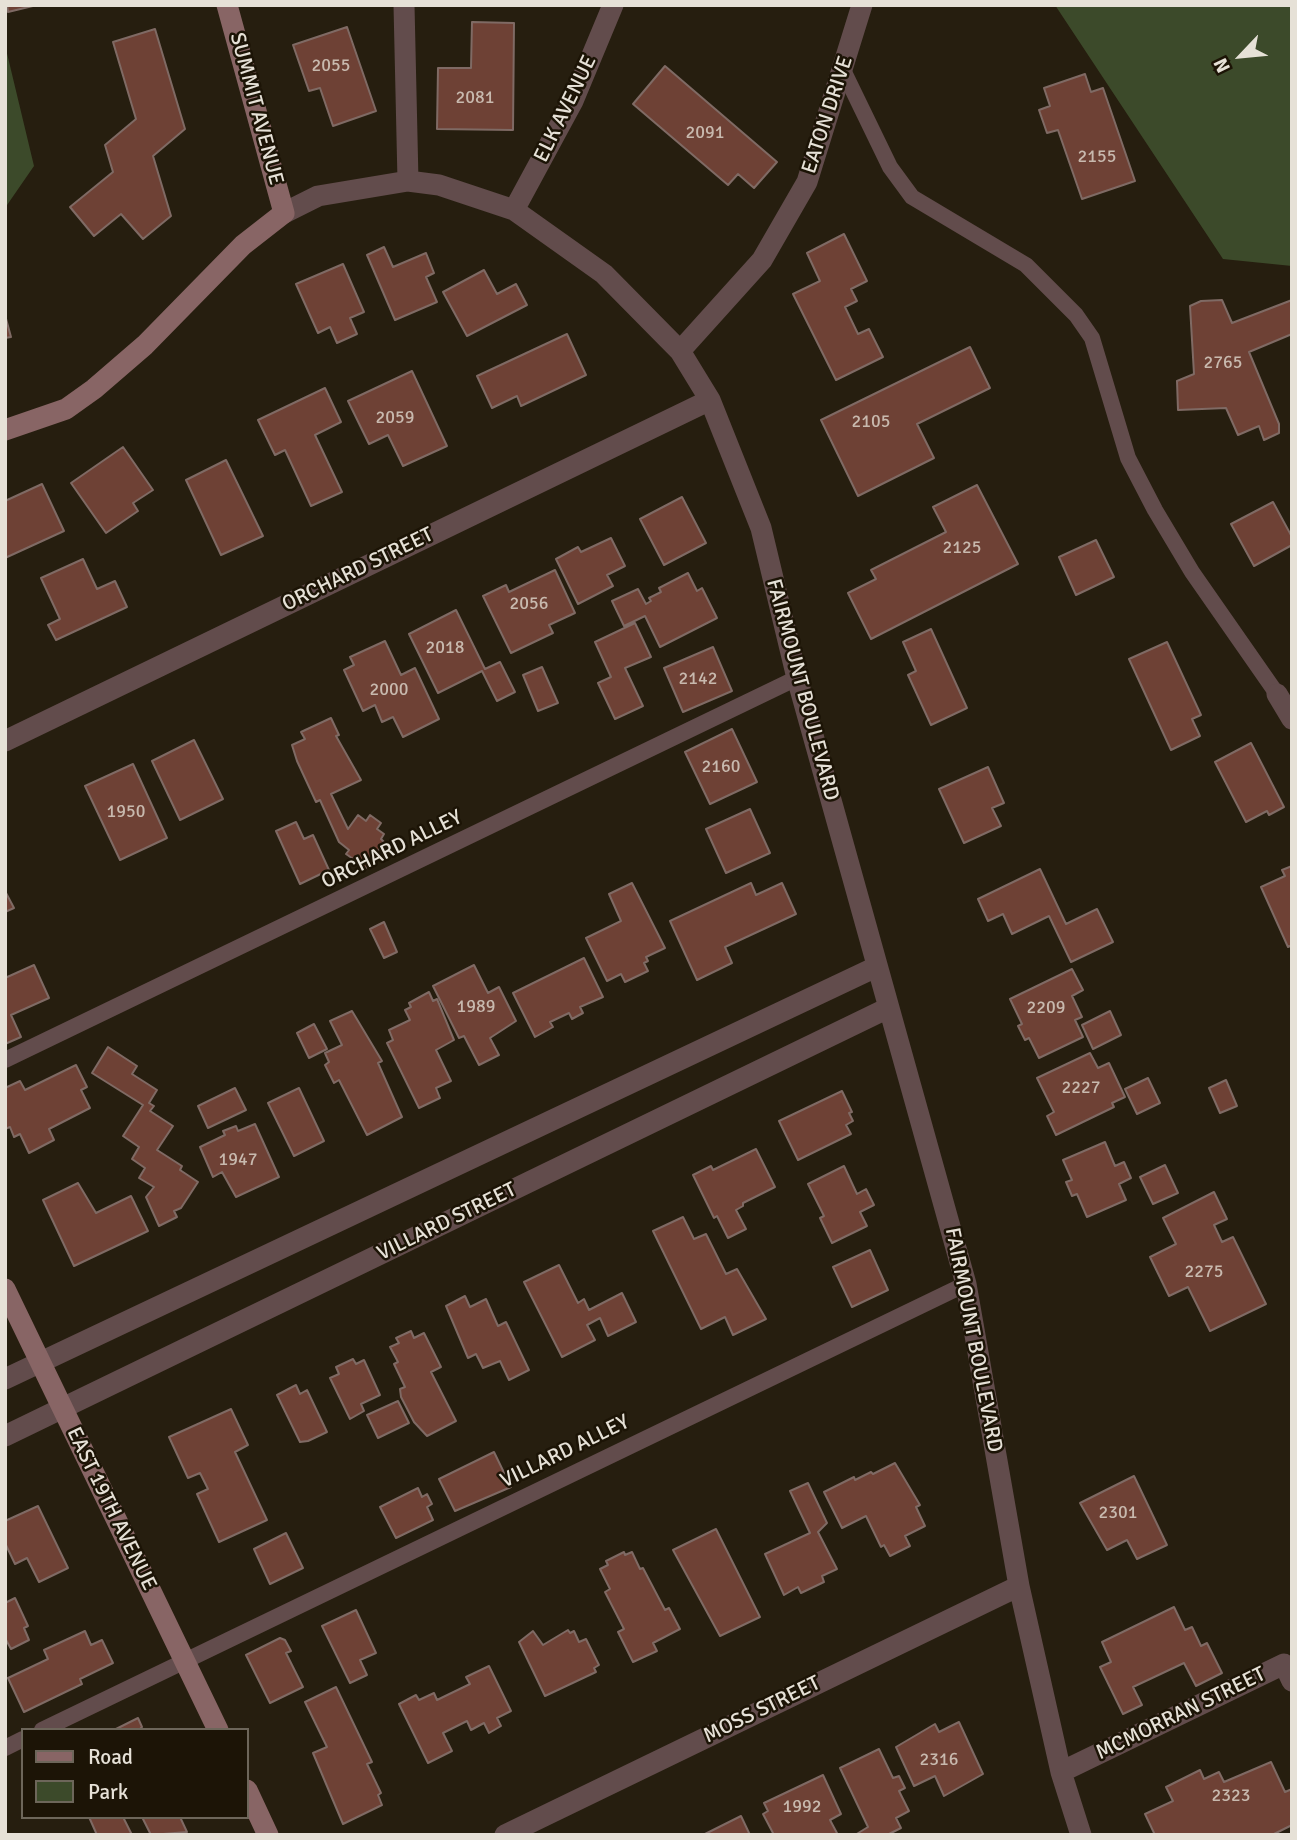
<!DOCTYPE html>
<style>
body{margin:0}
#map{position:relative;width:1297px;height:1840px;overflow:hidden;background:#261e0f;font-family:Signika,sans-serif}
canvas{display:block}
.frame{position:absolute;inset:0;border:7px solid #e6e1d7;pointer-events:none}
.legend{position:absolute;left:21px;top:1728px;width:228px;height:91px;box-sizing:border-box;background:#1c1406;border:2px solid #6d665a;margin:0;padding:9px 12px;list-style:none;font-size:21px;color:#e6e1d7}
.legend li{display:flex;align-items:center;gap:14px;height:35px}
.legend b{width:35px;border:2px solid #6d665a}
.north{position:absolute;left:1206px;top:21px;width:70px;height:70px;-webkit-text-stroke:5px #1c1406;paint-order:stroke;rotate:244deg;font-size:19px;font-weight:700;line-height:28px;text-align:center;color:#e6e1d7}
.north::after{content:'';display:block;margin:auto;width:24px;height:32px;background:#e6e1d7;clip-path:polygon(50% 0,100% 100%,50% 72%,0 100%)}
</style>
<div id="map">
<canvas width="1297" height="1840"></canvas>
<div class="frame"></div>
<ul class="legend">
<li><b style="height:9px;background:#886565"></b>Road</li>
<li><b style="height:19px;background:#3c4a2a"></b>Park</li>
</ul>
<div class="north">N</div>
</div>
<script>
const ctx = document.querySelector('canvas').getContext('2d');
ctx.lineJoin = 'round';
function fillPath(path, color) {
  ctx.fillStyle = color;
  ctx.fill(path, 'evenodd');
}
function strokePath(path, color, width, dash) {
  ctx.strokeStyle = color;
  ctx.lineWidth = width;
  ctx.lineCap = dash ? 'butt' : 'round';
  ctx.setLineDash(dash || []);
  ctx.stroke(path);
}
function drawText(font, color, halo, rows, align = 'center') {
  ctx.font = font + ' Signika,sans-serif';
  ctx.lineWidth = 5;
  ctx.setLineDash([]);
  ctx.textBaseline = 'middle';
  ctx.strokeStyle = halo;
  ctx.fillStyle = color;
  for (const [text, x, y, turn = 0] of rows) {
    ctx.save();
    ctx.translate(x, y);
    ctx.rotate((+turn || 0) * Math.PI / 180);
    ctx.textAlign = isNaN(turn) ? turn : align;
    if (halo) ctx.strokeText(text, 0, 0);
    ctx.fillText(text, 0, 0);
    ctx.restore();
  }
}
fillPath(new Path2D(`
 M1055 5H1292V266L1223 259Z
 M5 45 34 166 5 208Z`), '#3c4a2a');
const building = new Path2D(`
 M7 5H37L8 12Z
 M472 22 514 23 513 130 437 129 438 68H471Z
 M347 27 376 111 333 126 320 88 309 91 293 45Z
 M155 29 185 129 153 156 171 216 143 239 121 214 94 236 70 207 113 172 105 145 136 119 113 42Z
 M665 66 777 162 754 188 738 174 728 185 633 104Z
 M1085 74 1091 92 1103 88 1135 181 1082 199 1058 130 1047 133 1039 110 1050 106 1044 88Z
 M844 234 867 281 851 289 857 301 845 307 858 334 869 329 883 357 836 380 793 294 820 281 807 253Z
 M384 247 393 267 426 253 434 273 426 277 437 302 395 320 367 255Z
 M343 264 364 312 350 318 357 334 337 343 330 327 318 333 296 284Z
 M484 270 497 294 516 284 527 305 467 336 443 292Z
 M1222 300 1232 323 1292 300V334L1249 352 1279 424V433L1264 440 1259 426 1238 435 1226 408 1178 410 1177 381 1194 374 1190 306 1201 301Z
 M5 315 11 337 5 338Z
 M567 334 586 375 521 406 517 396 492 408 477 376Z
 M970 347 990 388 917 424 934 458 858 496 821 420Z
 M412 371 447 446 403 466 388 435 369 444 348 401Z
 M325 388 341 422 315 435 342 492 311 506 285 450 275 455 258 420Z
 M123 447 153 490 133 503 138 511 106 533 71 483Z
 M226 460 263 536 221 555 186 480Z
 M42 484 64 531 5 558V501Z
 M977 485 1018 564 871 639 848 593 876 579 871 570 946 532 933 507Z
 M682 497 706 543 664 565 640 519Z
 M1273 502 1292 537V545L1254 566 1231 524Z
 M611 538 625 566 607 575 613 586 578 604 556 559 578 547 581 552Z
 M1096 540 1114 577 1076 595 1059 557Z
 M83 559 97 589 115 581 127 607 56 640 48 625 60 619 41 578Z
 M555 570 575 613 549 625 553 633 511 653 483 596 506 585 509 592Z
 M688 573 697 591 702 588 717 618 660 647 645 616 624 626 612 601 638 589 646 604 651 601 649 598 661 592 659 588Z
 M456 610 485 669 500 662 515 692 497 701 482 671 438 693 409 634Z
 M635 623 651 657 625 668 643 706 615 719 598 683 611 677 595 642Z
 M931 629 967 708 931 725 908 675 916 671 903 642Z
 M385 641 401 675 415 668 439 719 403 737 393 717 382 722 375 705 363 711 344 670 354 665 350 657Z
 M1167 642 1201 715 1192 719 1200 736 1171 750 1129 659Z
 M713 647 732 691 683 712 664 668Z
 M542 667 558 703 538 711 523 675Z
 M331 718 339 735 336 736 361 780 331 794 348 829 358 815 366 821 370 815 381 823 377 829 384 834 381 839 384 842 366 868 346 854 349 850 339 842 320 800 316 802 297 761 292 745 305 739 301 732Z
 M732 729 757 782 710 804 685 752Z
 M194 740 223 799 180 820 152 761Z
 M1251 743 1284 807 1269 815 1267 811 1246 822 1215 762Z
 M133 764 167 838 120 860 85 786Z
 M988 767 1004 803 992 808 1001 826 964 843 939 789Z
 M750 809 770 853 726 873 706 829Z
 M296 822 304 839 313 835 329 870 300 884 276 831Z
 M1292 866V945L1288 947 1261 887 1285 876 1282 870Z
 M1040 869 1066 924 1097 909 1113 942 1071 962 1049 916 1012 934 1003 914 988 921 978 899Z
 M632 883 665 948 646 957 648 961 644 963 648 971 625 982 621 974 607 981 586 938 621 921 609 894Z
 M751 883 756 895 782 883 796 914 725 947 732 963 697 980 670 921Z
 M5 891 14 908 5 912Z
 M384 922 397 952 384 958 370 929Z
 M584 958 603 997 580 1007 583 1013 572 1019 569 1013 550 1022 553 1027 535 1037 513 993Z
 M34 965 49 998 11 1015 21 1037 5 1044V978Z
 M474 965 488 993 499 987 516 1021 490 1038 499 1055 479 1065 464 1036 459 1038 433 986Z
 M1072 969 1083 990 1072 996 1082 1017 1075 1020 1083 1037 1039 1058 1029 1038 1025 1040 1018 1026 1022 1024 1010 999Z
 M429 992 433 1001 437 999 454 1040 436 1050 451 1081 436 1088 440 1098 419 1108 387 1043 393 1040 389 1030 410 1020 405 1010 411 1007 409 1003Z
 M352 1011 382 1061 378 1063 402 1117 367 1135 339 1080 334 1083 325 1065 329 1062 325 1053 342 1045 330 1021Z
 M1110 1011 1121 1035 1093 1049 1082 1025Z
 M314 1024 327 1049 309 1058 297 1033Z
 M108 1047 137 1066 132 1074 157 1090 149 1103 154 1106 150 1111 173 1126 157 1150 182 1166 180 1170 198 1182 181 1208 174 1211 177 1217 159 1226 146 1197 154 1187 139 1178 145 1168 132 1159 139 1147 123 1136 143 1105 92 1073Z
 M1090 1053 1098 1068 1109 1063 1125 1097 1112 1103 1114 1107 1056 1135 1047 1116 1054 1112 1037 1078Z
 M76 1065 87 1087 81 1090 90 1108 49 1129 54 1140 29 1153 20 1134 14 1137 10 1127 5 1129V1088L20 1081 25 1090Z
 M1148 1078 1160 1103 1137 1114 1125 1089Z
 M1226 1080 1237 1106 1220 1113 1209 1088Z
 M235 1088 246 1110 208 1128 198 1106Z
 M299 1088 324 1141 294 1156 268 1103Z
 M842 1091 852 1112 849 1113 853 1121 846 1125 851 1134 798 1160 779 1121Z
 M255 1124 279 1177 236 1197 222 1172 213 1177 200 1147 225 1135 223 1131 236 1126 238 1131Z
 M1105 1142 1115 1166 1124 1162 1131 1178 1119 1184 1126 1200 1087 1217 1077 1194 1072 1196 1066 1182 1072 1180 1063 1160Z
 M756 1149 775 1187 743 1203V1206L736 1210 746 1229 728 1238 717 1216 714 1218 693 1175 711 1166 713 1170Z
 M1165 1165 1178 1193 1153 1204 1140 1177Z
 M844 1166 857 1194 866 1189 874 1205 860 1212 867 1226 832 1243 820 1218 824 1216 808 1184Z
 M78 1183 96 1213 131 1196 148 1231 74 1266 43 1200Z
 M1214 1192 1227 1219 1214 1225 1222 1242 1233 1237 1266 1304 1210 1331 1188 1287 1169 1296 1150 1257 1176 1244 1163 1218Z
 M683 1217 694 1239 706 1234 726 1274 737 1269 766 1319 733 1335 725 1317 701 1329 653 1231Z
 M870 1250 888 1290 852 1307 833 1267Z
 M559 1265 578 1303 584 1299 589 1310 622 1293 636 1322 608 1336 600 1318 587 1325 595 1340 562 1357 524 1282Z
 M465 1296 470 1307 486 1299 498 1326 506 1322 529 1370 509 1380 500 1361 483 1368 476 1354 468 1358 446 1306Z
 M411 1331 414 1338 424 1333 441 1367 431 1372 456 1421 427 1436 414 1422 401 1397 400 1389 405 1387 394 1364 398 1362 390 1347 399 1343 396 1338Z
 M353 1359 356 1364 364 1360 380 1395 361 1404 364 1411 350 1419 330 1378 339 1374 336 1367Z
 M296 1385 300 1394 307 1390 327 1432 308 1441 300 1442 277 1395Z
 M398 1401 409 1423 378 1438 367 1415Z
 M231 1409 248 1445 235 1452 267 1520 219 1542 197 1494 208 1489 200 1473 188 1478 169 1437Z
 M494 1452 511 1487 455 1511 439 1479Z
 M895 1463 920 1505 916 1507 925 1526 905 1536 910 1546 890 1556 884 1545 881 1547 866 1516 842 1528 824 1492 854 1477 855 1480 871 1472 873 1474Z
 M1134 1476 1167 1545 1137 1559 1127 1540 1107 1550 1080 1503Z
 M808 1483 827 1523 818 1532 837 1569 822 1576 824 1582 801 1593 798 1587 784 1595 765 1554 810 1533 790 1491Z
 M418 1488 422 1497 427 1494 432 1504 427 1507 433 1520 396 1538 380 1507Z
 M38 1506 68 1568 39 1582 27 1558 15 1564 5 1543V1521Z
 M716 1529 760 1617 720 1636 673 1550Z
 M286 1533 303 1568 270 1584 254 1549Z
 M624 1552 625 1555 632 1552 640 1569 643 1568 665 1610 669 1608 680 1629 653 1643 657 1651 633 1662 618 1632 624 1629 605 1592 610 1589 600 1569 608 1565 606 1561Z
 M15 1598 28 1626 24 1628 29 1640 11 1649 5 1638V1603Z
 M1174 1607 1185 1630 1192 1627 1201 1646 1207 1643 1222 1673 1196 1686 1184 1663 1133 1687 1142 1705 1123 1714 1100 1667 1111 1662 1102 1642Z
 M356 1610 376 1653 360 1660 367 1675 350 1683 322 1626Z
 M568 1630 570 1633 574 1631 579 1642 586 1639 599 1665 594 1668 596 1672 545 1696 519 1642 533 1631 543 1645Z
 M85 1631 91 1645 102 1640 113 1663 80 1679 82 1684 24 1712 8 1678 48 1659 44 1650Z
 M280 1638 285 1640 291 1651 286 1653 303 1687 270 1703 246 1655Z
 M489 1666 511 1711 497 1718 501 1726 489 1733 484 1723 471 1730 467 1721 443 1733 452 1751 428 1763 399 1704 416 1695 419 1700 434 1693 437 1700 470 1684 466 1677Z
 M336 1687 372 1762 367 1764 381 1793 378 1795 382 1805 343 1824 313 1753 327 1747 305 1702Z
 M138 1718 142 1727 139 1730H114Z
 M959 1722 983 1774 944 1796 935 1776 914 1786 896 1747 935 1724 939 1732Z
 M879 1749 893 1778 899 1776 905 1788 899 1791 909 1811 896 1818 901 1828 887 1835H855L868 1827 840 1768Z
 M1271 1762 1285 1792 1292 1789V1825L1272 1835H1155L1145 1814 1173 1801 1166 1787 1200 1770 1204 1779 1219 1772 1224 1782Z
 M823 1775 841 1814 830 1820 838 1835H774L763 1814 768 1811 764 1803Z
 M741 1816 750 1835H703Z
 M89 1817H123L132 1835H97Z
 M142 1817H180L187 1832 151 1835Z`);
fillPath(building, '#6e4135');
strokePath(building, '#7f6a64', 2);
strokePath(new Path2D(`
 M842 68 890 167 912 197 1026 265 1076 315 1092 338 1128 458 1155 510 1192 572 1277 694
 M5 1060 797 678
 M42 1730 966 1284
 M5 1748 23 1739`), '#624c4c', 16);
strokePath(new Path2D(`
 M404 5 408 181
 M514 210 573 101 613 5
 M284 213 318 196 408 181 439 185 514 210 604 274 680 351 710 400 761 528 797 678 966 1284 1019 1586 1061 1772 1081 1835
 M680 351 762 260 807 182 862 5
 M1277 694 1292 719
 M5 741 710 400
 M5 1379 876 967
 M5 1436 888 1008
 M1061 1772 1284 1664 1292 1681
 M505 1835 1019 1586`), '#624c4c', 21);
strokePath(new Path2D(`
 M5 430 66 409 94 389 145 345 243 245 284 213 227 5
 M5 1289 218 1730
 M247 1790 268 1835`), '#886565', 21);
drawText('18px', '#c8b9ae', null, [
 ["2055",331,66],
 ["2081",475,98],
 ["2091",705,133],
 ["2155",1097,157],
 ["2765",1223,363],
 ["2059",395,418],
 ["2105",871,422],
 ["2125",962,548],
 ["2056",529,604],
 ["2018",445,648],
 ["2142",698,679],
 ["2000",389,690],
 ["2160",721,767],
 ["1950",126,812],
 ["1989",476,1007],
 ["2209",1046,1008],
 ["2227",1081,1088],
 ["1947",238,1160],
 ["2275",1204,1272],
 ["2301",1118,1513],
 ["2316",939,1760],
 ["2323",1231,1796],
 ["1992",802,1807]
]);
drawText('21px', '#e6e1d7', '#1c1406', [
 ["SUMMIT AVENUE",256,109,75],
 ["ELK AVENUE",566,109,-64],
 ["EATON DRIVE",828,115,-72],
 ["ORCHARD STREET",358,570,-26],
 ["FAIRMOUNT BOULEVARD",802,690,75],
 ["ORCHARD ALLEY",392,850,-26],
 ["VILLARD STREET",447,1222,-26],
 ["FAIRMOUNT BOULEVARD",973,1340,79],
 ["VILLARD ALLEY",565,1452,-26],
 ["EAST 19TH AVENUE",111,1509,64],
 ["MOSS STREET",762,1710,-26],
 ["MCMORRAN STREET",1181,1714,-26]
]);
</script>
